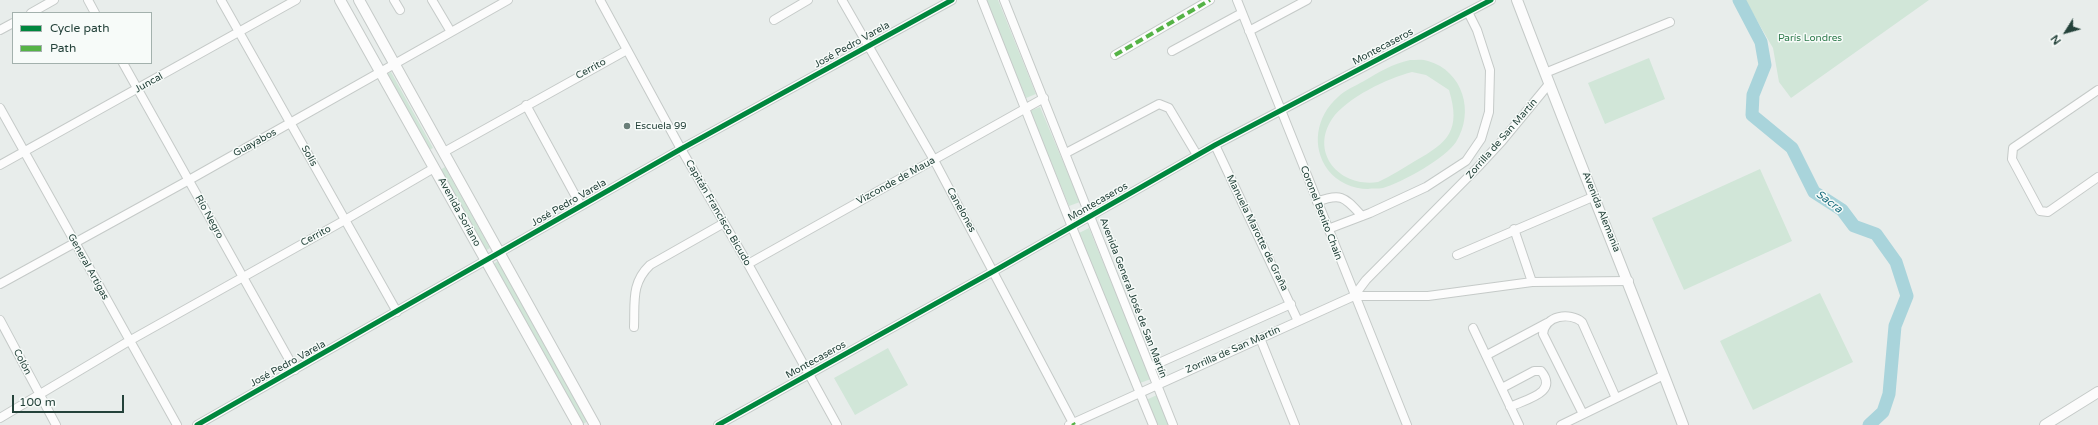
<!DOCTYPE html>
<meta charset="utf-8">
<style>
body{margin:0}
#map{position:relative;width:2098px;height:425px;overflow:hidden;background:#e8edeb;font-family:"Varela Round",sans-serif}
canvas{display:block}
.legend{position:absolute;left:12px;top:12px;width:140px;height:52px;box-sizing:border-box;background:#f7fbf9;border:1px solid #a3b1ad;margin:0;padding:5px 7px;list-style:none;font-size:12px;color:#24423a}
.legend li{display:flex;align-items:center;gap:8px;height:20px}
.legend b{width:20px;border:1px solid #a3b1ad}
.north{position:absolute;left:2046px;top:12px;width:40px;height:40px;-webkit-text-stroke:3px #f7fbf9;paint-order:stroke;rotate:233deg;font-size:11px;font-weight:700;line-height:16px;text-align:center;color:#24423a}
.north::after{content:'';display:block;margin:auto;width:14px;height:18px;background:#24423a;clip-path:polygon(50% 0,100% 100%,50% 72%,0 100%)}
.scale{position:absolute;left:12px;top:395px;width:112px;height:18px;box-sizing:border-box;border:2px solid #24423a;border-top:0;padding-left:5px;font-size:12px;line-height:14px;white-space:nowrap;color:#24423a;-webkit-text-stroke:3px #f7fbf9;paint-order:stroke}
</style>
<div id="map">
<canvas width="2098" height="425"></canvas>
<ul class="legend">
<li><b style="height:5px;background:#00873e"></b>Cycle path</li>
<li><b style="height:5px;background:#55b346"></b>Path</li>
</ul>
<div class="north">N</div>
<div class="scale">100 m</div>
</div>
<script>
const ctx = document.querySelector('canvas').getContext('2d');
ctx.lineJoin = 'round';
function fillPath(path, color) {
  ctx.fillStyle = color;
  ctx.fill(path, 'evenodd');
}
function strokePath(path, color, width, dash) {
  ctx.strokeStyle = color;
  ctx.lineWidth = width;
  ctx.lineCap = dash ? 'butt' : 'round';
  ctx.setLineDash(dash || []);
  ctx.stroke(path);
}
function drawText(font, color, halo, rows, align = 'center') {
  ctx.font = font + ' "Varela Round",sans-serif';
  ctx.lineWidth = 3;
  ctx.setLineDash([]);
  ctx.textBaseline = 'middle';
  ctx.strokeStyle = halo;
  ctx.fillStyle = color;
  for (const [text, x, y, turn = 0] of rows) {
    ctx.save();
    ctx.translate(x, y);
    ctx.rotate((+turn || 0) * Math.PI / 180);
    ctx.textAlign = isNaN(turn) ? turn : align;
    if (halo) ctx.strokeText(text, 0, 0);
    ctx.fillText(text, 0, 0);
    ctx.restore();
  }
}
fillPath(new Path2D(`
 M986 0H998L1036 94 1026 98Z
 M1745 0H1929L1791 98 1779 82 1773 48Z
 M1649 58 1665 99 1605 124 1588 83Z
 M1410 60C1416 60 1423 59 1428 61 1463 71 1475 112 1456 142 1446 158 1401 183 1383 188 1378 189 1372 188 1368 189 1353 189 1337 182 1328 170 1311 147 1316 116 1338 97 1345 90 1355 86 1364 81 1379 72 1392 64 1410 60ZM1412 72 1426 75 1449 90C1461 130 1449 142 1415 161 1403 168 1391 176 1378 182 1341 188 1309 154 1332 119 1346 98 1388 78 1412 72Z
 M391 72 433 148 429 150 387 74Z
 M1040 107 1080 202 1069 206 1030 111Z
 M445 167 490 248 485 251 440 170Z
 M1760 169 1792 241 1684 290 1652 218Z
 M1089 228 1151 379 1140 383 1079 233Z
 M498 261 588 421 583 424 492 265Z
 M1820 293 1853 362 1753 410 1720 341Z
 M888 348 908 385 855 415 834 378Z
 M1157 395 1169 425H1157L1146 400Z`), '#d1e6d8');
strokePath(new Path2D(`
 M1739 0 1761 42 1765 65 1753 95 1752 115 1792 148 1814 192 1842 210 1854 226 1876 234 1896 262 1907 296 1895 326 1889 394 1883 412 1869 425`), '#a9d4db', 13);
const minor = new Path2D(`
 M88 0 95 13
 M221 0 397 312
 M394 0 400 10
 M432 0 451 32
 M600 0 681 149 748 264 837 425
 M842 0 934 160 1073 423
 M982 0 1072 227 1153 425
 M1004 0 1173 425
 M1237 0 1407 425
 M31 13 54 0
 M774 20 808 0
 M0 30 13 23
 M1249 31 1307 0
 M1172 51 1242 13
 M1115 55 1210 0
 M123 63 295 370
 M1545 73 1670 22
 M2098 90 2013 148 2012 159 2040 211 2048 212 2098 177
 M526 105 581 206
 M0 108 177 425
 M1215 145 1298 321
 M444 152 627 50
 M1066 153 1159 104 1169 108 1197 155
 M0 165 296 0
 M1317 202C1342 192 1345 198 1362 216
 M1328 229 1370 213 1426 187 1466 161 1481 139 1489 112 1490 70 1477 30 1468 12
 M1514 229 1532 282
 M1457 255 1595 196
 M748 264 1044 98
 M0 284 189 180 508 0
 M1354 296 1366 280 1478 167 1502 141 1549 84
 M0 320 56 425
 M634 327C635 302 631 283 650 265L724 223
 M1473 328 1519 425
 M1260 338 1295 425
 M1487 355 1547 323
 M1150 367 1291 304
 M1502 388 1534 371H1541C1559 393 1526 399 1510 407
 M1583 414 1543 334C1545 315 1570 312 1582 322L1616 398
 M0 418 129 341 345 220 434 168
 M197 425 681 149 952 0
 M718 425 994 271 1215 145 1491 0
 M1069 425 1354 296H1428L1532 282 1629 281
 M1561 425 1664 375`);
const tertiary = new Path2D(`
 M340 0 578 425
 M359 0 595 425
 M1517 0C1571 142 1629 283 1683 425
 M2045 425 2098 392`);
strokePath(minor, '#c5cac8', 10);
strokePath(tertiary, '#c5cac8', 12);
strokePath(minor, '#fcfcfc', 8);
strokePath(tertiary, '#fcfcfc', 10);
strokePath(new Path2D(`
 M1115 55 1210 0
 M1073 423 1074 425`), '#55b346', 4, [8, 4]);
strokePath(new Path2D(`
 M197 425 681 149 952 0
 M718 425 994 271 1215 145 1491 0`), '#00873e', 5);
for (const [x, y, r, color] of [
 [627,126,4,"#697e78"]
]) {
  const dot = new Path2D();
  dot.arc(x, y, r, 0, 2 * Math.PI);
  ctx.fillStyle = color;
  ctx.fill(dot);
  strokePath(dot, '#f7fbf9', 1.5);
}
drawText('10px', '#2d7a4b', '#f7fbf9', [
 ["París Londres",1810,38]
]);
drawText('10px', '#24423a', '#f7fbf9', [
 ["José Pedro Varela",852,45,-29],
 ["Montecaseros",1383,47,-28],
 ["Cerrito",591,69,-29],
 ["Juncal",149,83,-29],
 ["Zorrilla de San Martín",1502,139,-49],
 ["Guayabos",255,143,-29],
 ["Solís",309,156,61],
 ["Vizconde de Maua",896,181,-29],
 ["Montecaseros",1098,202,-30],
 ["José Pedro Varela",569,203,-30],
 ["Canelones",961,210,61],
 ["Avenida Soriano",459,212,61],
 ["Avenida Alemania",1601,212,68],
 ["Capitán Francisco Bicudo",718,213,60],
 ["Coronel Benito Chain",1321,213,69],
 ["Río Negro",209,217,61],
 ["Manuela Marotte de Graña",1257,233,64],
 ["Cerrito",316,236,-29],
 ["General Artigas",88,267,61],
 ["Avenida General José de San Martín",1133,298,69],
 ["Zorrilla de San Martín",1233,350,-24],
 ["Montecaseros",816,360,-29],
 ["Colón",22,362,63],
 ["José Pedro Varela",288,364,-29]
]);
drawText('10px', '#24423a', '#f7fbf9', [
 ["Escuela 99",635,126]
], 'left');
drawText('italic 11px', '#1c6f80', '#f7fbf9', [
 ["Sacra",1829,202,37]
]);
</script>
